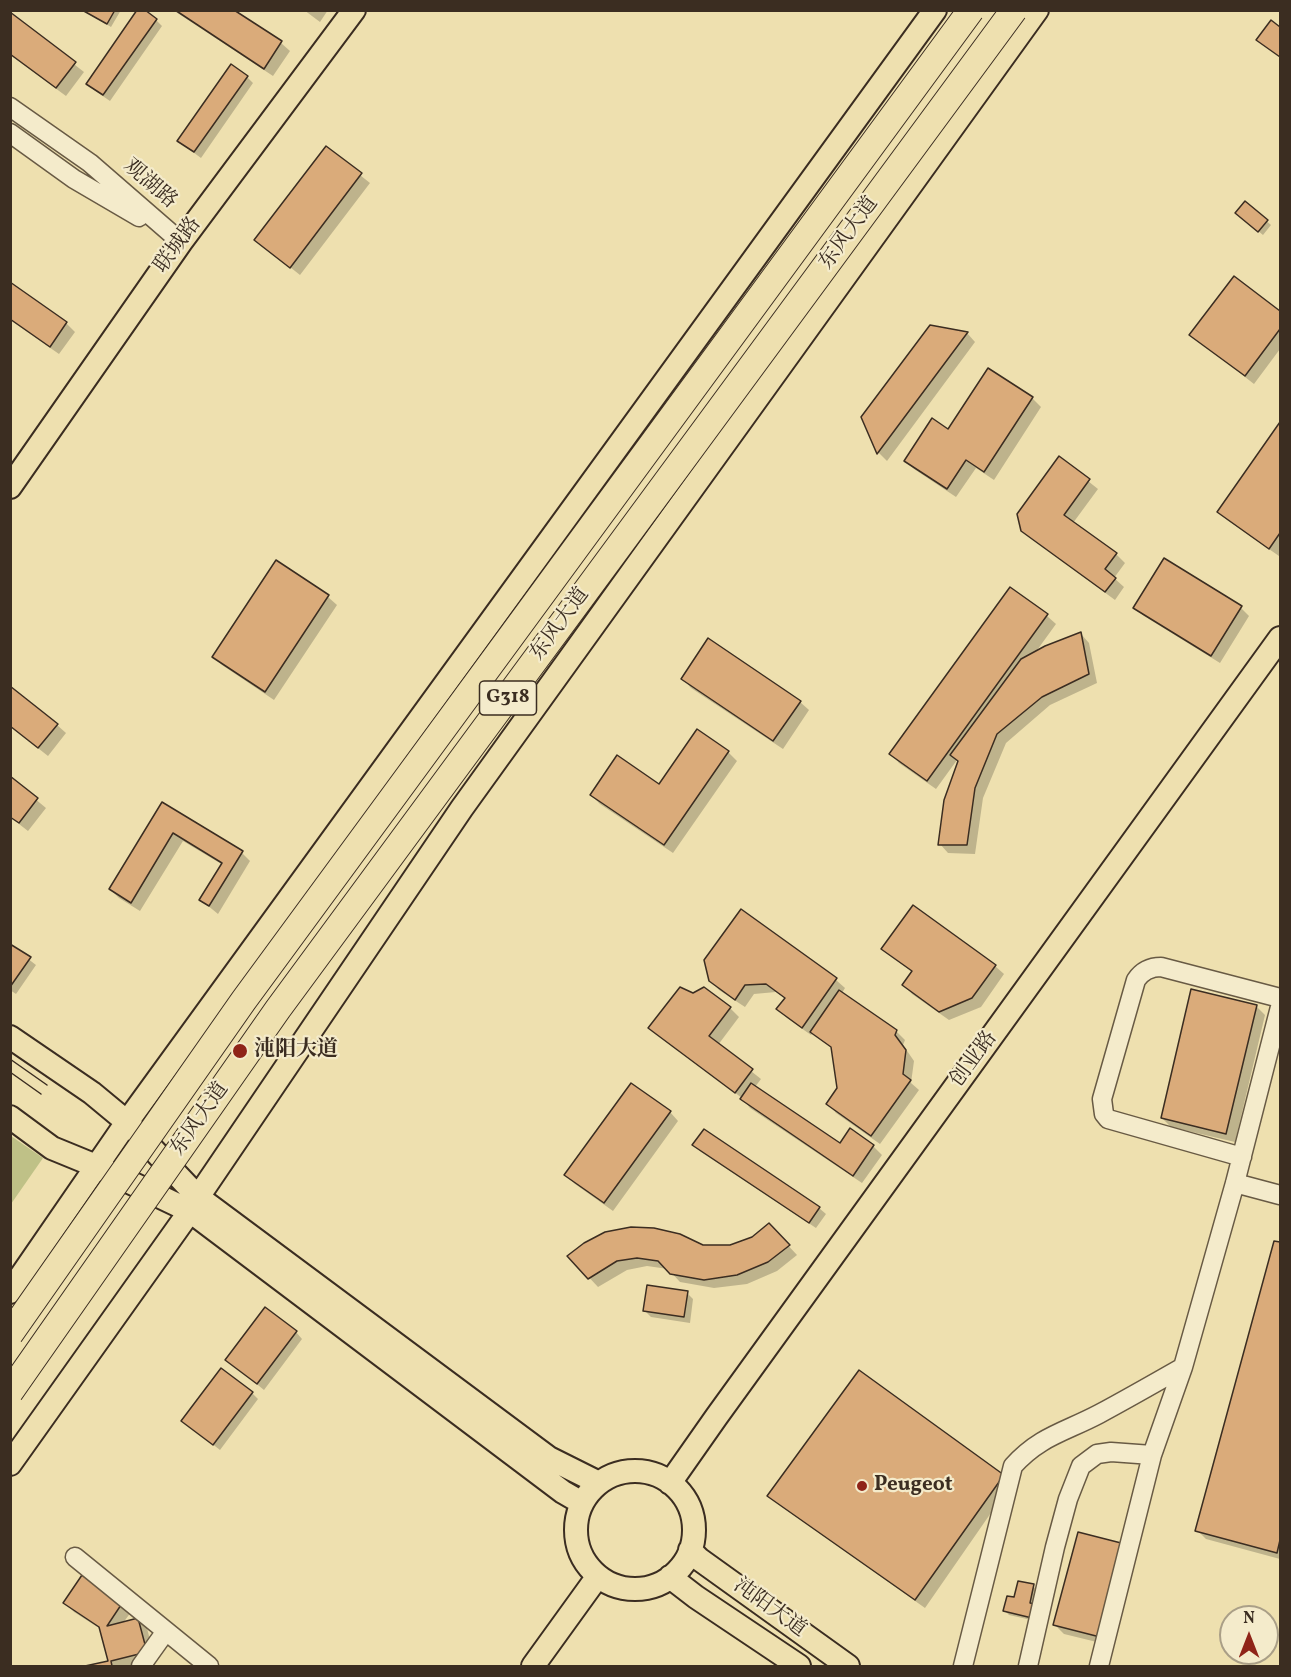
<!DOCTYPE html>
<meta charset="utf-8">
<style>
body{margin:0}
#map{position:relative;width:1291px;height:1677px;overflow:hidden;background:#eee0af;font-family:Vollkorn,serif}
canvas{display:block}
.frame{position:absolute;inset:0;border:12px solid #3b2d21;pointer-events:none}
.north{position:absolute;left:1219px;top:1605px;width:60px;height:60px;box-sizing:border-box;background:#f4ebcb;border:2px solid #aa9f87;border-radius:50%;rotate:0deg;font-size:16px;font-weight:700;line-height:24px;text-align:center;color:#3b2d21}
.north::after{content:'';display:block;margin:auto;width:21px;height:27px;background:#8f2418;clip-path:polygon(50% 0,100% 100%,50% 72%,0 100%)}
</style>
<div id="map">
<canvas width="1291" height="1677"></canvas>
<div class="frame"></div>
<div class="north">N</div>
</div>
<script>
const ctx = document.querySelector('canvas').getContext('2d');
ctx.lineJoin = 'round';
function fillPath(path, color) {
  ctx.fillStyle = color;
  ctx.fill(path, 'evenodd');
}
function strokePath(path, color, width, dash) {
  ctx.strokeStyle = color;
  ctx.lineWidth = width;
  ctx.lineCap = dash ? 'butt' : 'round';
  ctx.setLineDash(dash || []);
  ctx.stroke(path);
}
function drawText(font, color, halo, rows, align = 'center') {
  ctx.font = font + ' Vollkorn,"Noto Serif SC",serif';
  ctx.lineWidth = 4.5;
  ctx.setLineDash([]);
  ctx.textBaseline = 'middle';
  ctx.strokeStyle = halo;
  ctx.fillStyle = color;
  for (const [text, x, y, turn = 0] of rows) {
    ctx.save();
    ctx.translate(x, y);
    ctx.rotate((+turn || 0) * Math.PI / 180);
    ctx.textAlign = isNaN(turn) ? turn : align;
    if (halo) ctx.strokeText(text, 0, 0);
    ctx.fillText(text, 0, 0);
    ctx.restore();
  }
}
fillPath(new Path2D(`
 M11 1136 43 1158 11 1204Z`), '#bfc187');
fillPath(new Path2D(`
 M82 10H121L111 27Z
 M173 10H232L281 43 290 51 273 76Z
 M304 10H328L320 22Z
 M10 14 84 72 66 96 10 55Z
 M156 20 162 26 110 101 94 90 88 84Z
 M247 77 253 83 201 158 186 147 179 141Z
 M326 148 370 183 300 275 256 240Z
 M1246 203 1271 225 1263 235 1241 217Z
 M1234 278 1280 313V349L1254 384 1191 335Z
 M10 283 66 323 75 332 59 354 10 320Z
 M931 326 967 333 975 342 887 461 879 453 863 418Z
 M989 370 1033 399 1041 407 994 480 976 468 956 497 914 469 905 460 948 431Z
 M1280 425V554L1279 556 1227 520 1219 511Z
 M1059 458 1098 489 1073 523 1116 554 1125 563 1114 578 1124 587 1115 600 1032 539 1022 530Z
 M276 562 328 597 337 605 274 700 222 665 214 657Z
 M1010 589 1047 616 1056 624 1035 653 1081 634 1089 643 1097 683 1050 705 1006 743 983 798 975 854 948 853 940 844 959 763 957 760 936 789 899 763 891 754Z
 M1135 608H1241L1249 616 1220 663 1144 616Z
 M683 679 800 702 809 710 783 749 691 688Z
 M57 725 66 733 48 756 10 726Z
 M728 752 737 761 673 853 600 804 591 795 660 786Z
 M10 778 46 808 28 831 10 817Z
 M162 805 242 853 250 861 218 914 201 900 223 865 183 841 140 911 119 898 110 889Z
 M741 911 836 980 845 988 842 993 896 1031 905 1040 903 1045 914 1061 911 1083 919 1090 880 1144 836 1113 828 1104 839 1088 833 1049 813 1033 811 1035 787 1018 778 1009 786 999 776 992 754 994 745 1007 719 990 710 980Z
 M10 945 36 965 16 994 10 990Z
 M883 949 995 966 1004 974 981 1007 949 1020 912 994 904 985 913 973Z
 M1256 1006 1265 1015 1235 1142 1171 1127 1162 1118Z
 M730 1008 739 1017 718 1045 761 1079 755 1087 840 1145 873 1146 882 1155 862 1183 750 1108 742 1098 659 1036Z
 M670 1112 678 1121 613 1211 575 1184 566 1175Z
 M694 1145 819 1208 826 1214 816 1228 701 1152Z
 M769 1225 797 1255 777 1271 747 1284 714 1288 680 1282 668 1269 647 1266 627 1270 598 1287 569 1256 730 1246 753 1238Z
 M1275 1242 1280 1244V1559L1206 1539 1197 1530Z
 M687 1293 693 1299 690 1323 651 1317 644 1310Z
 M296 1332 302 1339 264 1390 227 1360Z
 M859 1372 1011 1484 925 1608 778 1504 769 1495Z
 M252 1393 258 1399 220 1450 183 1421Z
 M1079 1534 1109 1645 1064 1634 1055 1625Z
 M82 1577 131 1612 123 1623 138 1619 147 1628 155 1660 130 1666H91L110 1662 102 1630 74 1612 65 1603Z
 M1033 1586 1037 1590 1036 1621 1009 1615 1005 1611 1016 1599Z`), '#0003');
const building = new Path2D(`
 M82 10H115L107 24Z
 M137 10H145L157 19 103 95 86 84Z
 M175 10H234L282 41 264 69Z
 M10 12 76 62 56 88 10 54Z
 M1271 20 1280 27V57L1256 40Z
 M231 64 248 76 194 152 177 141Z
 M326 146 362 173 290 268 254 240Z
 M1245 201 1268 220 1258 232 1235 213Z
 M1234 276 1280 311V329L1245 376 1189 335Z
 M10 282 67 322 50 347 10 319Z
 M930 325 968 332 877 454 861 417Z
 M988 368 1033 397 984 472 966 460 947 489 904 461 932 418 948 429Z
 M1280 422V533L1269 549 1217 512Z
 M1059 456 1090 479 1064 515 1117 553 1105 569 1116 578 1105 592 1021 531 1017 514Z
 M1164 558 1242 606 1211 656 1133 608Z
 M276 560 329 595 265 692 212 657Z
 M1010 587 1048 614 927 781 889 754Z
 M1081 632 1089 674 1042 697 997 734 975 788 967 845H938L944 800 958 761 950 755 1021 659 1045 646Z
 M708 638 801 701 773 741 681 679Z
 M10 686 58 724 38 748 10 726Z
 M697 729 729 751 664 845 590 795 617 755 659 784Z
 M10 776 38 798 19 823 10 817Z
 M162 802 243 851 209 906 199 900 222 863 173 833 131 903 109 889Z
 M913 905 996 965 972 998 939 1012 902 985 912 971 881 949Z
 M741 909 837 978 802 1028 776 1009 785 998 766 984 745 985 735 1000 709 981 704 960Z
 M10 944 31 957 10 987Z
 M680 987 693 993 704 987 731 1007 709 1036 753 1069 735 1093 648 1028Z
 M1191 989 1257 1005 1226 1134 1161 1118Z
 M839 990 897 1030 895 1035 906 1050 903 1074 911 1080 871 1136 826 1104 837 1088 831 1047 810 1032Z
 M631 1083 671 1111 604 1203 564 1175Z
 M751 1083 840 1143 850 1128 874 1145 853 1176 740 1099Z
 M704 1129 820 1207 809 1223 692 1145Z
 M769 1223 790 1245 768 1262 737 1275 704 1280 670 1274 658 1261 637 1258 617 1261 588 1279 567 1256 584 1243 605 1232 631 1227 654 1228 680 1234 703 1245H730L752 1237Z
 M1274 1241 1280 1242V1540L1277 1553 1195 1531Z
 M647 1285 688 1291 684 1317 643 1311Z
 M265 1307 297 1331 257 1384 225 1360Z
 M221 1368 253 1392 213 1445 181 1421Z
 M859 1370 1004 1475 915 1600 767 1496Z
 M1078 1532 1125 1544 1100 1637 1053 1625Z
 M82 1575 123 1602 107 1626 138 1618 147 1652 111 1661 112 1666H85L108 1661 99 1627 63 1603Z
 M1018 1581 1034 1584 1030 1603 1035 1604 1032 1618 1003 1611 1007 1596 1014 1597Z`);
fillPath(building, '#daab7a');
strokePath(building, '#3b2d21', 1.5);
const minor = new Path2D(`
 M10 107 90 163 181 242
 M10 133 74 179 139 217
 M1242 1157 1108 1119 1104 1114 1102 1099 1136 980C1142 971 1150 967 1161 967L1280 998
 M1235 1183 1280 1195
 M75 1557 209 1666
 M141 1666 166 1631
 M963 1666 1013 1466C1040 1436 1065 1432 1099 1414 1127 1399 1155 1383 1183 1367
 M1028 1666 1055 1547 1068 1499 1081 1466 1097 1454 1111 1452 1152 1455
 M1099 1666 1152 1455 1183 1367 1235 1183 1280 1007`);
const major = new Path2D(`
 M10 487 181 242 354 10
 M10 1037 92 1093 127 1122 198 1197 549 1458 599 1483
 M10 1117 52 1148 96 1166 190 1211 563 1492 582 1503
 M10 1292 127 1122 935 10
 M10 1464 190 1211 198 1197 462 808 1037 10
 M576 1530a59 59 0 1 1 118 0a59 59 0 1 1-118 0Z
 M670 1483 717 1416 1280 638
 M690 1550 699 1559 848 1666
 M670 1577 696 1597 799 1666
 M533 1666 598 1576`);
strokePath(minor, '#685a44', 21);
strokePath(major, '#3b2d21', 26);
strokePath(minor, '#f4ebcb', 18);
strokePath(major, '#eee0af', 22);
strokePath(new Path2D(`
 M10 1059 47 1085
 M10 1072 41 1094`), '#3b2d21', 1.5);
const highwayBridge = new Path2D(`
 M10 1334 244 1000 971 10
 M10 1392 278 1009 1014 10`);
strokePath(highwayBridge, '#3b2d21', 28, []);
strokePath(highwayBridge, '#eee0af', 26);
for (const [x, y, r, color] of [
 [240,1051,8,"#8f2418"],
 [862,1486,6,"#8f2418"]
]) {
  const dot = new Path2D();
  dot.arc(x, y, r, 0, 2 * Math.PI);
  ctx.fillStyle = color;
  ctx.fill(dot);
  strokePath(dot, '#f4ebcb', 2);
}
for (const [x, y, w] of [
 [508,698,57]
]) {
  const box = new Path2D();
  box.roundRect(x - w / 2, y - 17, w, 34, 4.5);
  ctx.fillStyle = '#f4ebcb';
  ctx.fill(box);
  strokePath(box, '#3b2d21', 1.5);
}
drawText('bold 20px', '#3b2d21', null, [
 ["G318",508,698]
]);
drawText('21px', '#3b2d21', '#f4ebcb', [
 ["观湖路",149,185,41],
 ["东风大道",850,234,-54],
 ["联城路",179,246,-54],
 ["东风大道",561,625,-54],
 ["创业路",975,1060,-54],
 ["东风大道",201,1120,-55],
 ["沌阳大道",769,1609,36]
]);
drawText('bold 21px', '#3b2d21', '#f4ebcb', [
 ["沌阳大道",254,1051],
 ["Peugeot",874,1486]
], 'left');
</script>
